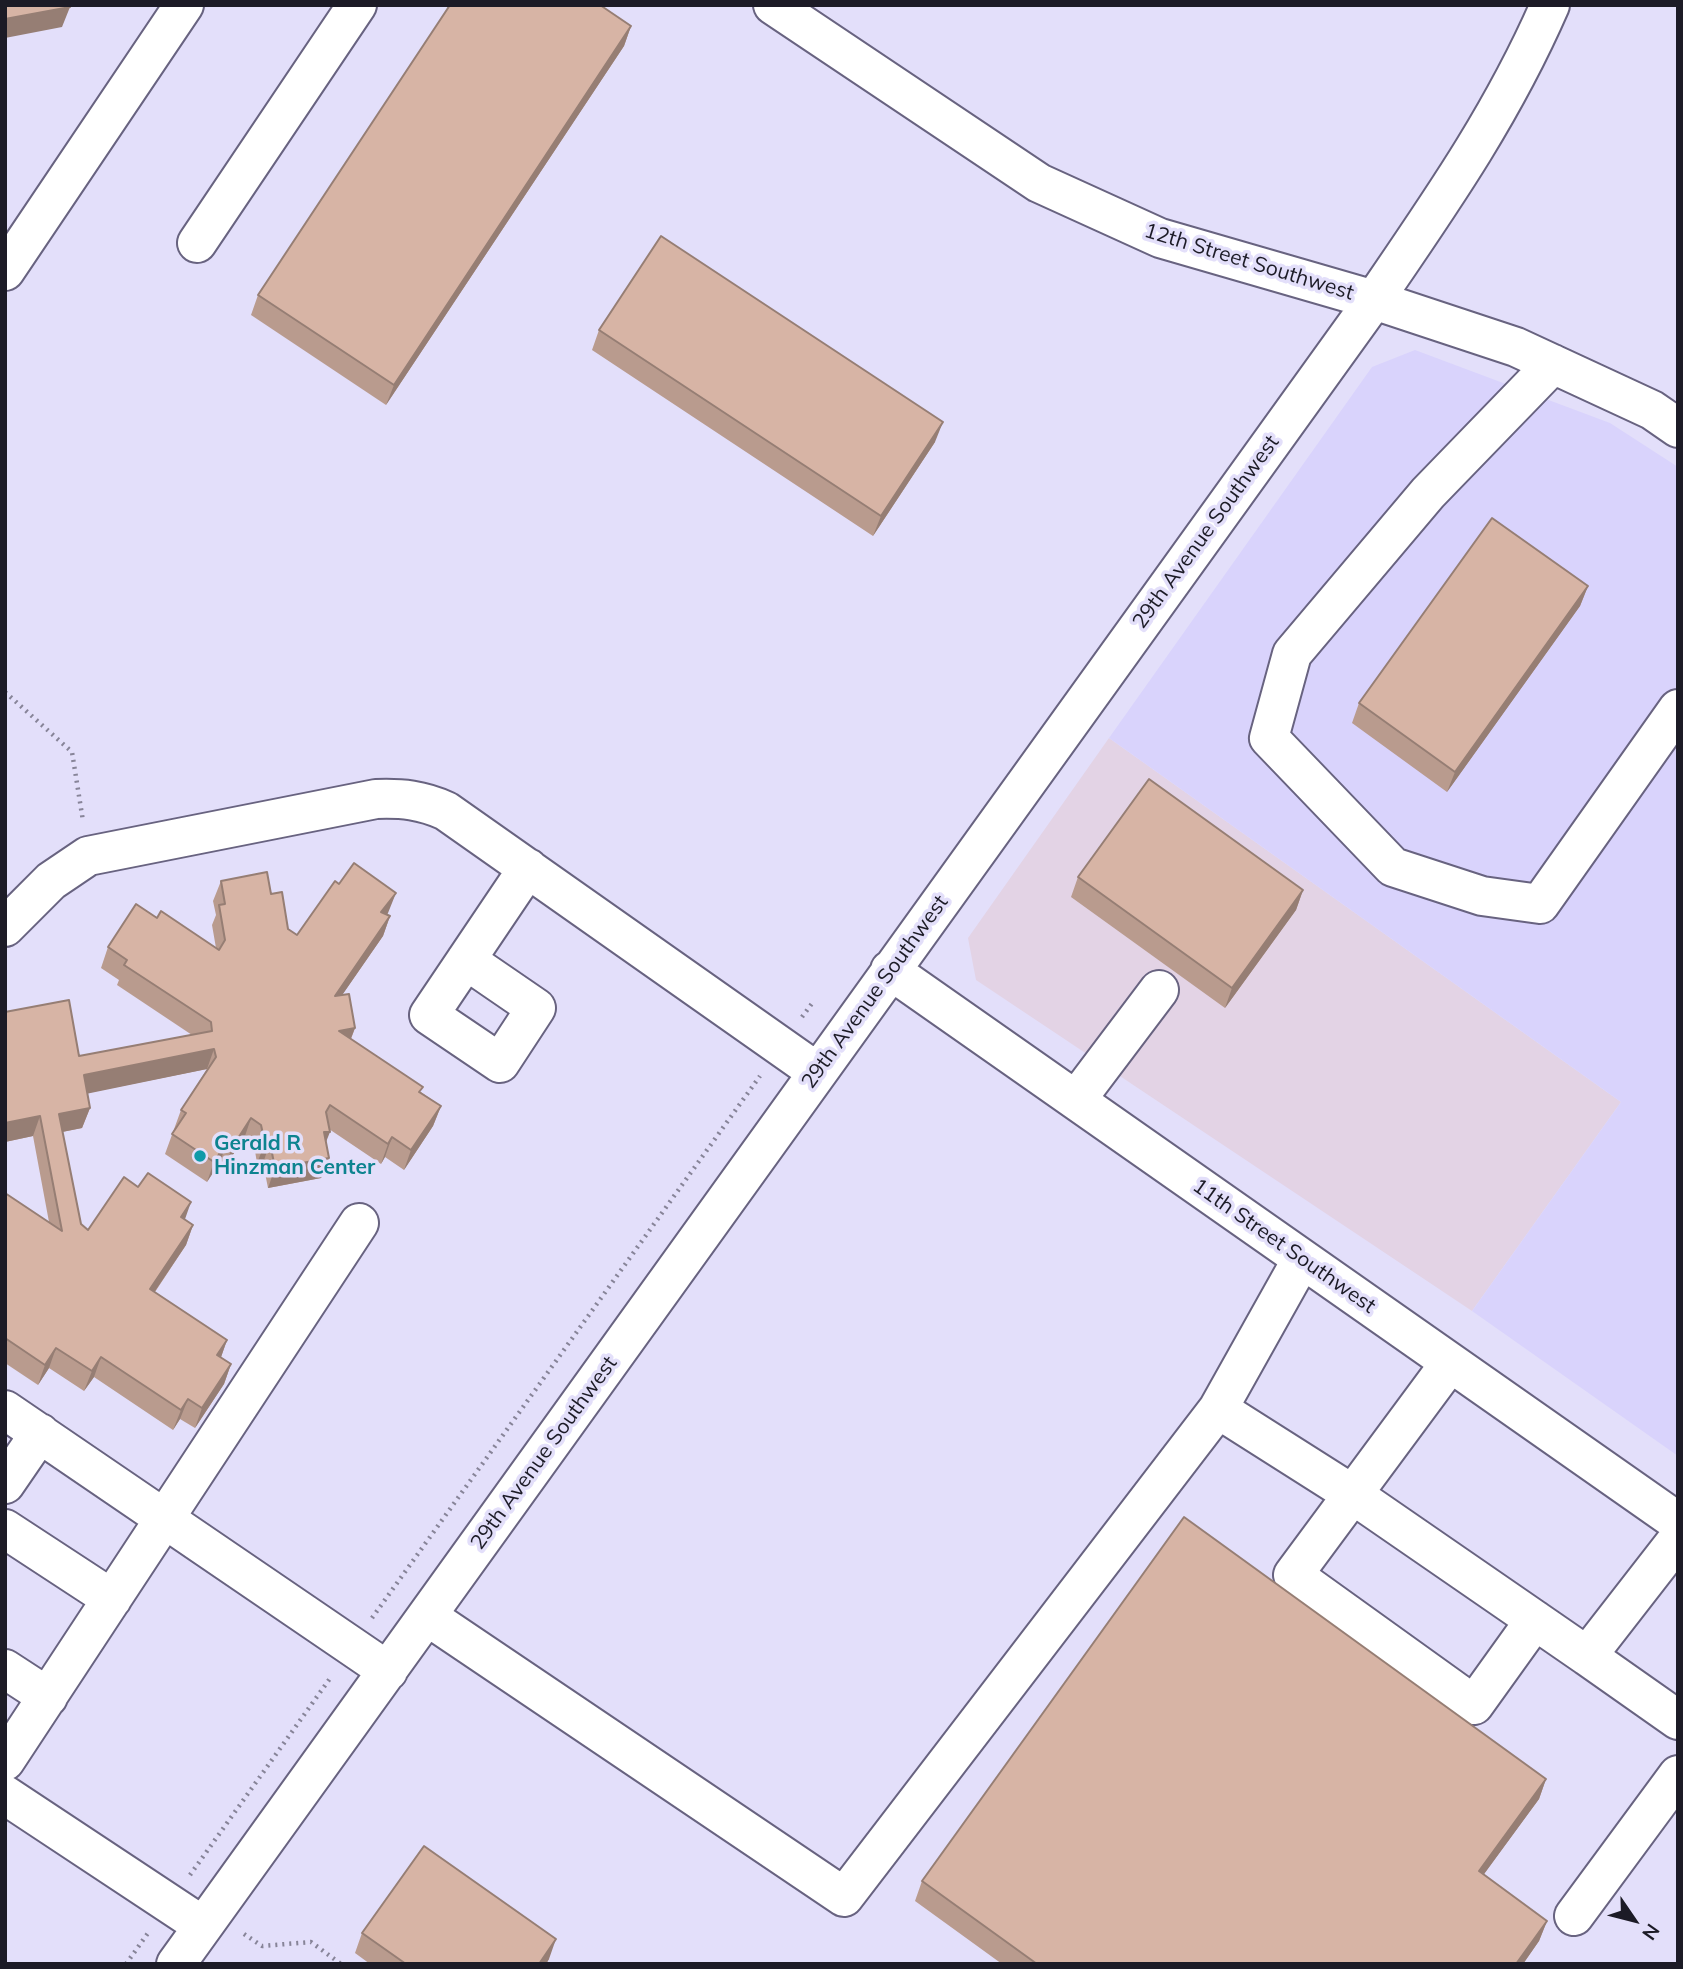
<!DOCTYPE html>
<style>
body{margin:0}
#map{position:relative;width:1683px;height:1969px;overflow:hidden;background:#e3dffa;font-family:Mulish,sans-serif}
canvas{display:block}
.frame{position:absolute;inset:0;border:7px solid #1c1b26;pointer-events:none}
.north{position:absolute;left:1599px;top:1885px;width:70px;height:70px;-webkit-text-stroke:5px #e3dffa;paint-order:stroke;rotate:125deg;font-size:19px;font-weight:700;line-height:28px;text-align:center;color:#1c1b26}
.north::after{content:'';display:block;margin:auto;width:24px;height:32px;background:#1c1b26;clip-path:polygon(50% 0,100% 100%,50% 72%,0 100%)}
</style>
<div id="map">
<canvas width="1683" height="1969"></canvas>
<div class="frame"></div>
<div class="north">N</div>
</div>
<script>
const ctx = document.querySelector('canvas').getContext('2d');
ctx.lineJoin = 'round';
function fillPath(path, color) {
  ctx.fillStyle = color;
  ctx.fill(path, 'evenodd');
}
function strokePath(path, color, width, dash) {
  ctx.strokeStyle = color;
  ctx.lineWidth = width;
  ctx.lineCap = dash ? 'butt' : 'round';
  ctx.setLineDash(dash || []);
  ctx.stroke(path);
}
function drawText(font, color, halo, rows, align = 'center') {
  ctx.font = font + ' Mulish,sans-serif';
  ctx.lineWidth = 7;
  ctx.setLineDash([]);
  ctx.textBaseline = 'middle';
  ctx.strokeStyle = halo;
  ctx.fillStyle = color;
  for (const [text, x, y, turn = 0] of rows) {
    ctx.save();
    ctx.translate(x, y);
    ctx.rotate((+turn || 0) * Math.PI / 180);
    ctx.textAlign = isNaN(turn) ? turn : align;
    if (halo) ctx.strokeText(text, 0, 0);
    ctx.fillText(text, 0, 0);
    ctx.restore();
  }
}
fillPath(new Path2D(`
 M1109 738 1621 1102 1472 1311 976 980 968 938Z`), '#e3d3e5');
fillPath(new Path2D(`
 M1415 350 1610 423 1678 467V1456L1472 1311 1621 1102 1109 738 1372 367Z`), '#d9d3fc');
const minor = new Path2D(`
 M773 5 1039 183 1160 238 1374 300 1516 347 1652 410 1678 428
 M197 243 357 5
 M5 271 184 5
 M1553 364 1428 493 1292 654 1269 738 1393 867 1482 896 1540 904 1678 709
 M5 927 51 881 88 856 376 799C402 798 422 800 446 811L817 1072
 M466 960 536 1008 500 1063 429 1015 528 868
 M890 970 1678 1522
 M1076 1100 1159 990
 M1302 1259 1218 1409 1352 1494 1587 1656 1678 1539
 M1450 1363 1293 1575 1474 1705 1535 1620
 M5 1410 388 1671
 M5 1484 40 1433
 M5 1529 112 1599
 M427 1616 844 1897 1218 1409
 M1587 1656 1678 1720
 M5 1669 48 1697
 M5 1761 359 1223
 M5 1795 203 1926
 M1574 1916 1678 1775
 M176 1964 1374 300C1441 202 1502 115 1550 5`);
strokePath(minor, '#686380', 42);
strokePath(new Path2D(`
 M5 692 72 752 83 821
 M802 1017 813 1002
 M372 1618 760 1076
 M190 1875 331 1677
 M244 1934 262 1946 311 1942 341 1964
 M126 1964 148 1933`), '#878498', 4.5, [2, 5]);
strokePath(minor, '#fff', 38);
fillPath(new Path2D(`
 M444 5H600L631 26 624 46 386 405 251 315 258 295 448 8Z
 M599 330 935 442 873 536 592 350Z
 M1588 586 1580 606 1447 792 1352 723 1359 703Z
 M1078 877 1303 890 1296 910 1225 1008 1071 897Z
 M221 881 271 894 288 929 297 935 388 913 387 914 390 916 383 936 342 995 355 1028 351 1039 421 1092 441 1106 433 1126 404 1170 385 1157 381 1164 329 1129 326 1142 329 1158 321 1178 268 1188 263 1163H257L254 1145 244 1139 225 1166 220 1162 207 1182 165 1154 181 1110 207 1069 87 1093 90 1108 82 1128 62 1132 81 1224 88 1230 185 1219 193 1225 186 1245 155 1292 227 1340 221 1357 231 1364 224 1384 195 1428 180 1419 173 1430 94 1377 84 1391 49 1368 38 1385 5 1363V1193L49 1222 33 1136 5 1142V1012L79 1056 192 1035 117 985 119 980 101 968 108 947 157 918 216 948 212 925 216 915 213 901Z
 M1546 1779 1539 1799 1483 1875 1547 1921 1539 1941 1523 1964H1002L915 1901 922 1881Z
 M362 1933 549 1959 546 1964H370L355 1953Z`), '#b99b8e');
fillPath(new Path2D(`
 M70 7 62 27 5 38V19Z
 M631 26 624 46 386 405 394 385Z
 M943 422 935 442 873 536 881 516Z
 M1588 586 1580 606 1447 792 1455 772Z
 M1303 890 1296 910 1225 1008 1232 988Z
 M396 893 388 913 374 932 381 912Z
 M390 916 383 936 327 1017 335 996Z
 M355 1028 347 1048 339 1031Z
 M214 1049 207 1069 76 1096 84 1075Z
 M441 1106 433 1126 404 1170 411 1150Z
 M90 1108 82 1128 52 1134 59 1114Z
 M40 1116 33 1136 5 1142V1123Z
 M251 1118 244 1139 225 1166 233 1146Z
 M324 1132H330L322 1152Z
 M392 1137 385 1157 381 1164 388 1144Z
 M227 1142 220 1162 207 1182 214 1162Z
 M265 1143H270L263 1163H257Z
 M329 1158 321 1178 268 1188 275 1168Z
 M191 1202 184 1222 181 1217Z
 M193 1225 186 1245 143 1309 150 1289Z
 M227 1340 220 1360 217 1355Z
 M56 1348 49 1368 38 1385 45 1365Z
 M101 1357 94 1377 84 1391 92 1371Z
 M231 1364 224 1384 195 1428 202 1408Z
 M188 1399 180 1419 173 1430 181 1410Z
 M1546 1779 1539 1799 1471 1892 1479 1871Z
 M1547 1921 1539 1941 1523 1964H1516Z
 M556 1939 549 1959 546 1964H539Z`), '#967e74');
const building = new Path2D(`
 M5 5H69L70 7 5 19Z
 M450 5H600L631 26 394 385 258 295Z
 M661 236 943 422 881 516 599 330Z
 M1492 518 1588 586 1455 772 1359 703Z
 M1149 779 1303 890 1232 988 1078 877Z
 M354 863 396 893 381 912 390 916 335 996 349 994 355 1028 339 1031 423 1087 419 1092 441 1106 411 1150 392 1137 388 1144 330 1105 326 1112 330 1132H324L329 1158 275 1168 270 1143H265L261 1125 251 1118 233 1146 227 1142 214 1162 172 1134 186 1113 181 1110 216 1057 214 1049 84 1075 90 1108 59 1114 81 1224 88 1230 124 1177 138 1187 148 1173 191 1202 181 1217 193 1225 150 1289 227 1340 217 1355 231 1364 202 1408 188 1399 181 1410 101 1357 92 1371 56 1348 45 1365 5 1338V1193L62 1231 40 1116 5 1123V1012L69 1000 79 1056 212 1031 211 1022 124 965 127 960 108 947 136 904 157 918 161 911 219 950 225 940 219 905 225 904 221 881 267 872 271 894 282 892 288 929 297 935 335 881 339 884Z
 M1184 1517 1546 1779 1479 1871 1547 1921 1516 1964H1037L922 1881Z
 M424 1846 556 1939 539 1964H406L362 1933Z`);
fillPath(building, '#d7b4a5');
strokePath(building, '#967e74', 2);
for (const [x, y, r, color] of [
 [200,1156,7,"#0f9aa8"]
]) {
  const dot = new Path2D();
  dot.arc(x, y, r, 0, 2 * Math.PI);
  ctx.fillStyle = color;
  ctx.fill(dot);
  strokePath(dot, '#e3dffa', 2.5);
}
drawText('21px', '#1c1b26', '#e3dffa', [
 ["12th Street Southwest",1249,262,17],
 ["29th Avenue Southwest",1206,532,-54],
 ["29th Avenue Southwest",875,992,-54],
 ["11th Street Southwest",1284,1246,35],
 ["29th Avenue Southwest",544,1453,-54]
]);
drawText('bold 21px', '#0d838f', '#e3dffa', [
 ["Gerald R",214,1144],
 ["Hinzman Center",214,1168]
], 'left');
</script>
